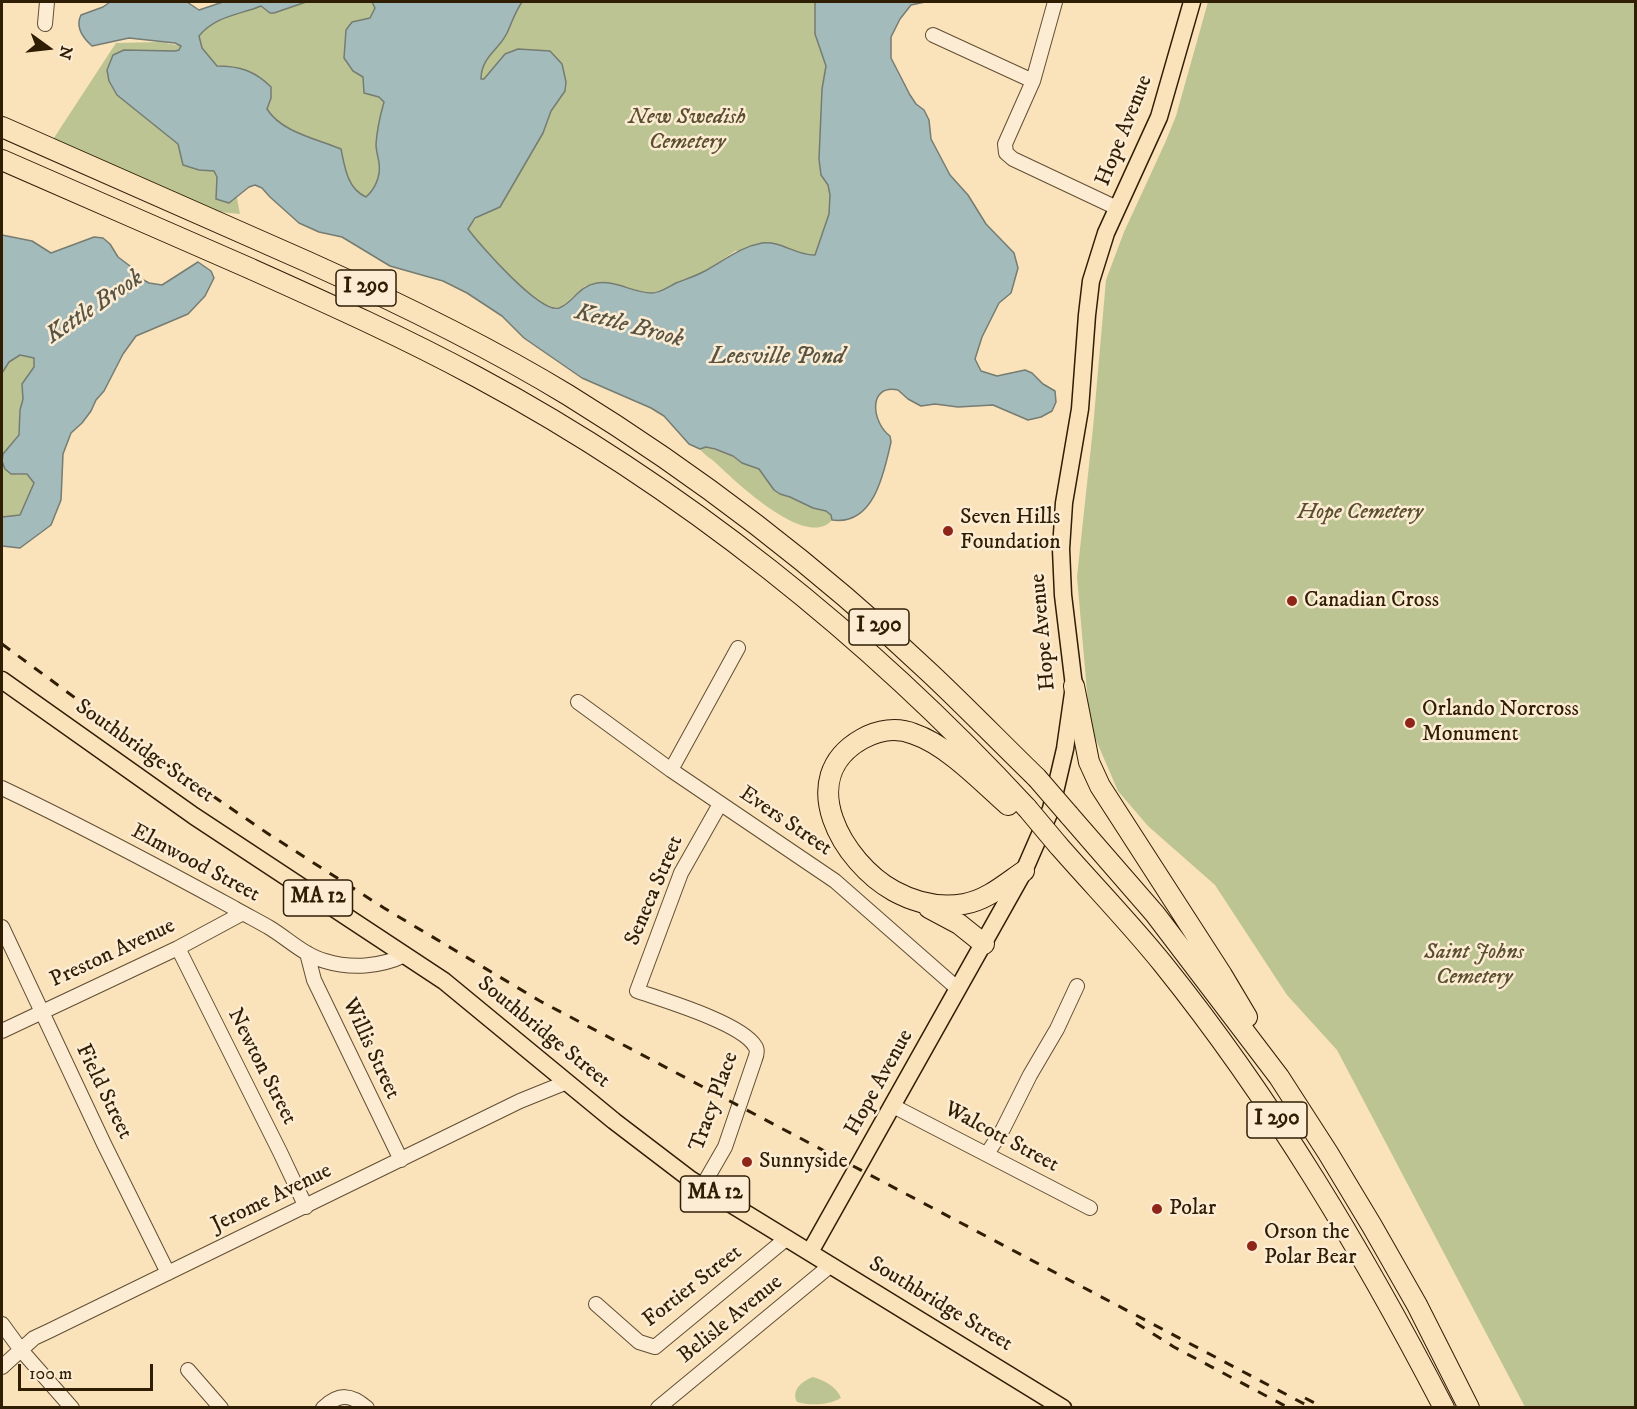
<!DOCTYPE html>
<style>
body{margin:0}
#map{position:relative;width:1637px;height:1409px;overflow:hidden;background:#fae2bb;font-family:"IM FELL DW Pica",serif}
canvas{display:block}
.frame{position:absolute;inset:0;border:3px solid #2f1d04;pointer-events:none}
.north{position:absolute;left:18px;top:18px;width:60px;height:60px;-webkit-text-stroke:4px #fcecd3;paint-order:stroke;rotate:105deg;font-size:16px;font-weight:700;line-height:24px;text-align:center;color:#2f1d04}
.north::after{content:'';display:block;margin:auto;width:21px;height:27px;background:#2f1d04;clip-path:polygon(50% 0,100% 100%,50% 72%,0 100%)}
.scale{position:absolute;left:18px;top:1364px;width:135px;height:27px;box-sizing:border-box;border:3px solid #2f1d04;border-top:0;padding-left:8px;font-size:18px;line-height:21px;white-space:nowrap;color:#2f1d04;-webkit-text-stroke:4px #fcecd3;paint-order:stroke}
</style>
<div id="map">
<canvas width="1637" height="1409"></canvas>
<div class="frame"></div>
<div class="north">N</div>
<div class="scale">100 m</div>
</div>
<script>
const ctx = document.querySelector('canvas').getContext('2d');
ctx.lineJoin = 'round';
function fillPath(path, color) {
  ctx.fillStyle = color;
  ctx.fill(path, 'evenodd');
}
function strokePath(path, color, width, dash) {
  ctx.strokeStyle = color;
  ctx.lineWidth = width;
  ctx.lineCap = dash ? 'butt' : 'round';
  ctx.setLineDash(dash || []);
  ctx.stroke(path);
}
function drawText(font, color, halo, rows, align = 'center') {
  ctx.font = font + ' "IM FELL DW Pica",serif';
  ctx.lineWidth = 5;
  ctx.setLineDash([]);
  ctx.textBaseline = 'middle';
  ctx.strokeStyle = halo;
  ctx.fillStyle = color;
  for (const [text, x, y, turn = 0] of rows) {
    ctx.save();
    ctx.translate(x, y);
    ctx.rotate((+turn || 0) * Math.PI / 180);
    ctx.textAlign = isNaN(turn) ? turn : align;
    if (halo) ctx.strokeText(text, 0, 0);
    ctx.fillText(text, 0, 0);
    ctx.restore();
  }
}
fillPath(new Path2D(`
 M306 2H372L375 7 370 18 352 22 353 71 363 77 384 102C380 116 377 129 376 144 376 151 378 156 379 163 381 176 374 188 366 197 346 188 345 168 340 149 317 139 281 132 267 109L271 98V87C255 71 240 65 217 66L202 48 199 36C215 15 238 16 261 6L270 13H275Z
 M522 2H815V34L826 66 822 89 819 159 821 175 828 185 830 195 829 214 815 256 806 255 786 247 735 251 706 271 669 288 650 293 608 283 585 286 561 307 555 308 543 303 515 282 497 264 468 229 543 133 551 111 565 91 566 82 550 51C537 51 519 46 507 54 501 58 490 73 484 79H481V67L507 34 512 18Z
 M1208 2H1635V1407H1525L1337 1050 1287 995 1215 885 1148 826 1118 791 1090 726 1077 577 1093 428 1106 280 1124 232 1165 143 1176 116Z
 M160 42 188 47 232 172 240 214 210 211 50 144 116 43Z
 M20 355 34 358V367L22 384 23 399 20 410 19 435 3 454 16 475 27 474 37 484 20 523 2 525V373L9 362Z
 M706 447 733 456 742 463 759 469 774 490 780 494 790 497 813 508 826 510 831 515 832 520C807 550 736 482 717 464 711 458 705 456 700 449Z
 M813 1377C825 1381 836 1386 841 1398 829 1405 811 1406 797 1402 791 1390 802 1381 813 1377Z`), '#bbc492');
const water = new Path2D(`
 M110 2H187L199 10 223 2H306L274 13H270L261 6C239 15 215 16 199 36L202 48 217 66C240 66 255 71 271 87V98L267 109C281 132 317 139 341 149 345 168 347 188 366 197 375 189 381 176 379 163 378 156 376 151 376 144 377 130 380 116 384 102L379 97 364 93 363 77 353 71 344 58 346 30 352 22 370 18 375 8 372 2H522C514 14 513 20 507 33 499 50 481 57 481 79H484L505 54 518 49 550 51 562 64 566 82 565 91 551 111 543 133 500 207 475 218 468 229C479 244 540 314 559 308 573 303 578 286 597 283 615 280 634 293 651 293 660 293 668 287 676 283 686 279 696 276 705 271 725 260 740 247 762 243 780 240 797 256 815 255L829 214 830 195 828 185 821 175 819 159 822 89 826 66 815 34V2H925L911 5 900 19 891 37V58L910 95 916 104 924 110 929 120 931 139 950 175 968 195 986 224 1014 253 1018 268 1011 293 999 303 982 337 975 359 981 371 997 376 1025 370 1032 373 1043 384 1055 391 1056 402 1052 411 1041 417 1028 420 993 405 958 407 935 404 921 406 908 399 898 390C867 384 872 423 890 436L891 442C884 473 874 526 832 520L831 515 826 511 813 508 790 497 780 494 774 490 759 469 742 463 733 456 715 449 706 447 700 449 689 444 664 416 651 408 582 378 524 338 502 316 467 293 443 281 390 266 342 237 319 232 299 223 270 197 262 188 255 185 249 187 229 203 216 199 217 177 214 171 199 170 183 165 178 144 117 95 109 81 107 70 113 55 124 50 175 51 179 50 181 46 175 43 129 38 92 46C83 38 75 27 81 15L103 7Z
 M2 235 32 241 51 253 94 237 103 238 110 244 118 257 134 269 138 277 149 283 162 285 198 262 211 271 214 278 205 296 188 314 136 336 123 354 104 391 96 400 91 411 82 423 71 433 63 454 61 500 51 525 20 548 2 546V517L20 515 34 483 27 474H11L5 469 2 461 3 454 19 435 20 410 23 399 22 384 34 367V358L20 355 9 362 2 373Z`);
fillPath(water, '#a4bbbb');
strokePath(water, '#757c72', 1.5);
const minor = new Path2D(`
 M1055 2 1033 81 1005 144 1006 153 1013 159 1117 208
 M45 24 47 2
 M933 35 1033 81
 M578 702 671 770 835 881 958 989
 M671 770 738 648
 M2 788C80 825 157 866 234 908 246 915 258 921 270 928 288 939 304 955 325 961 351 969 380 967 405 955
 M2 927 104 1144 168 1273
 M178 948 280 1152 306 1207
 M307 953 314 980 401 1160
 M2 1031 178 948 243 913
 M893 1106 1090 1208
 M987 1154 1003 1129 1030 1075 1057 1029 1077 986
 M702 1187 725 1147 755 1059C757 1054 758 1050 755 1046 741 1023 663 1000 637 991L681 873 720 804
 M596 1304 639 1342 655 1347 787 1238
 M2 1324 21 1350 72 1408
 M2 1367 34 1338 49 1331 520 1101 567 1082
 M188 1370 221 1408
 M323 1408C339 1393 351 1394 367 1408
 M658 1408 831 1265`);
const major = new Path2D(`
 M2 680 194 816 444 981 614 1121 690 1179 1063 1408
 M810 1252 1024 871 1051 809 1065 749 1074 686 1063 595 1061 549 1064 503 1080 409 1087 315 1091 281 1106 233 1159 117 1192 2`);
const highway = new Path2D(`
 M2 127C104 172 206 217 308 262 397 302 484 344 568 395 698 475 820 569 931 674 967 708 1002 744 1037 778
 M2 160C84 196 167 232 249 268 327 303 403 337 477 377 682 487 869 637 1027 808
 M1074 686 1089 762 1100 786 1222 975 1247 1017
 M1008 805C982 782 947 745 914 734 897 727 878 730 862 739 793 778 843 863 894 891 916 903 941 908 964 904 987 900 1005 884 1024 871
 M1069 815 1155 914 1279 1077 1328 1153 1372 1226 1417 1305 1469 1408
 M1058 845C1093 885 1130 923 1163 964 1273 1101 1363 1252 1444 1408
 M929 908 959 924 984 944`);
strokePath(minor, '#624e32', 16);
strokePath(major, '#2f1d04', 19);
strokePath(highway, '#2f1d04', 22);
strokePath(minor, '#fcecd3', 14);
strokePath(major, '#fae2bb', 16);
strokePath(highway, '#fae2bb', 20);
strokePath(new Path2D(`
 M2 644 150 753 267 833 384 908 540 1001 1312 1408
 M1136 1323 1174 1347 1289 1408
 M1305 1398 1324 1408`), '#2f1d04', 3, [10, 10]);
const highwayBridge = new Path2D(`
 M1037 778 1069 815
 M1027 808 1058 845`);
strokePath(highwayBridge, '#2f1d04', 22, []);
strokePath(highwayBridge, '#fae2bb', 20);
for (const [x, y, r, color] of [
 [948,531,6,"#8f2418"],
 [1292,601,6,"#8f2418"],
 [1410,723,6,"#8f2418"],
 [747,1162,6,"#8f2418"],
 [1157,1209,6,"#8f2418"],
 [1252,1246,6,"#8f2418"]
]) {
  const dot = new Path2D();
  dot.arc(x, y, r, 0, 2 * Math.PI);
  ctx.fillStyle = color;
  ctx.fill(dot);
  strokePath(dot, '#fcecd3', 2);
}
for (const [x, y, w] of [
 [366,288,60],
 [879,627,60],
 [318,898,69],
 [1277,1120,60],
 [715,1194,69]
]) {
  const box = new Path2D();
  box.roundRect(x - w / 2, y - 18, w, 36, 4.5);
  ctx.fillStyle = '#fcecd3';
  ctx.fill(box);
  strokePath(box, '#2f1d04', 1.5);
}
drawText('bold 21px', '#2f1d04', null, [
 ["I 290",366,288],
 ["I 290",879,627],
 ["MA 12",318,898],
 ["I 290",1277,1120],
 ["MA 12",715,1194]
]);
drawText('italic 22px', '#594f2f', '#fcecd3', [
 ["New Swedish",687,118],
 ["Cemetery",687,143],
 ["Hope Cemetery",1360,513],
 ["Saint Johns",1474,953],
 ["Cemetery",1474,978]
]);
drawText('22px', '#2f1d04', '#fcecd3', [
 ["Hope Avenue",1125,131,-68],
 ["Hope Avenue",1044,632,-95],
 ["Southbridge Street",144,752,35],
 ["Evers Street",785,822,34],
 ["Elmwood Street",195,864,28],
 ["Seneca Street",655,891,-67],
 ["Preston Avenue",113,954,-25],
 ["Southbridge Street",543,1033,39],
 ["Willis Street",370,1049,65],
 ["Newton Street",261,1067,63],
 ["Hope Avenue",880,1083,-61],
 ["Field Street",103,1092,64],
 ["Tracy Place",715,1102,-70],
 ["Walcott Street",1001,1138,28],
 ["Jerome Avenue",272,1199,-26],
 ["Fortier Street",693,1287,-38],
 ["Southbridge Street",940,1305,31],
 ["Belisle Avenue",731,1320,-39]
]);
drawText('22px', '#2f1d04', '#fcecd3', [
 ["Seven Hills",960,518],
 ["Foundation",960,543],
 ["Canadian Cross",1304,601],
 ["Orlando Norcross",1422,710],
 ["Monument",1422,735],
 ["Sunnyside",759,1162],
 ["Polar",1169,1209],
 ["Orson the",1264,1233],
 ["Polar Bear",1264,1258]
], 'left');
drawText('italic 24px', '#585444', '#fcecd3', [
 ["Kettle Brook",95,308,-34],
 ["Kettle Brook",629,327,15],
 ["Leesville Pond",777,358]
]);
</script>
